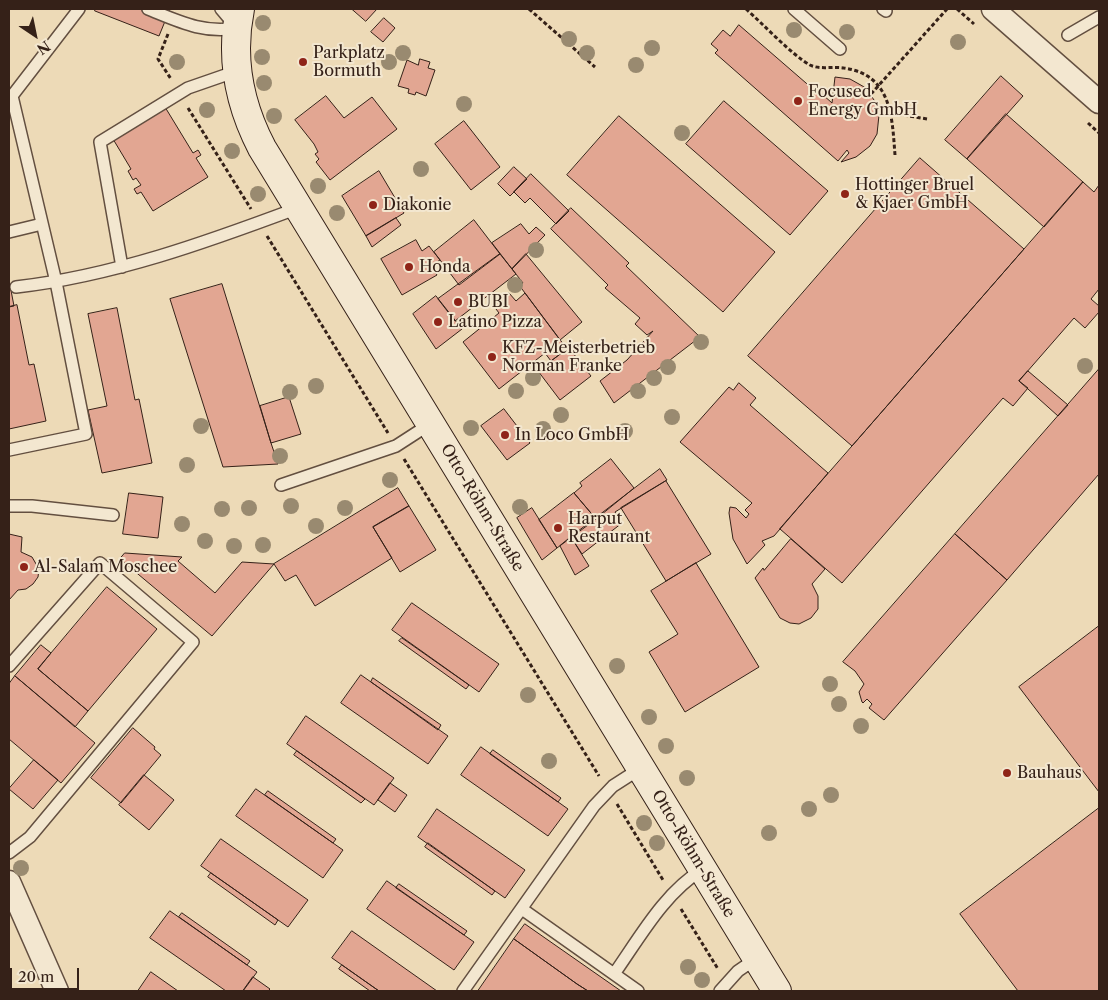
<!DOCTYPE html>
<meta charset="utf-8">
<style>
body{margin:0}
#map{position:relative;width:1108px;height:1000px;overflow:hidden;background:#eddab7;font-family:"Libre Caslon Text",serif}
canvas{display:block}
.frame{position:absolute;inset:0;border:10px solid #352118;pointer-events:none}
.north{position:absolute;left:10px;top:10px;width:50px;height:50px;-webkit-text-stroke:4px #f3e7d0;paint-order:stroke;rotate:146deg;font-size:14px;font-weight:700;line-height:20px;text-align:center;color:#352118}
.north::after{content:'';display:block;margin:auto;width:18px;height:22px;background:#352118;clip-path:polygon(50% 0,100% 100%,50% 72%,0 100%)}
.scale{position:absolute;left:10px;top:968px;width:69px;height:22px;box-sizing:border-box;border:2px solid #352118;border-top:0;padding-left:6px;font-size:15px;line-height:18px;white-space:nowrap;color:#352118;-webkit-text-stroke:4px #f3e7d0;paint-order:stroke}
</style>
<div id="map">
<canvas width="1108" height="1000"></canvas>
<div class="frame"></div>
<div class="north">N</div>
<div class="scale">20 m</div>
</div>
<script>
const ctx = document.querySelector('canvas').getContext('2d');
ctx.lineJoin = 'round';
function fillPath(path, color) {
  ctx.fillStyle = color;
  ctx.fill(path, 'evenodd');
}
function strokePath(path, color, width, dash) {
  ctx.strokeStyle = color;
  ctx.lineWidth = width;
  ctx.lineCap = dash ? 'butt' : 'round';
  ctx.setLineDash(dash || []);
  ctx.stroke(path);
}
function drawText(font, color, halo, rows, align = 'center') {
  ctx.font = font + ' "Libre Caslon Text",serif';
  ctx.lineWidth = 4;
  ctx.setLineDash([]);
  ctx.textBaseline = 'middle';
  ctx.strokeStyle = halo;
  ctx.fillStyle = color;
  for (const [text, x, y, turn = 0] of rows) {
    ctx.save();
    ctx.translate(x, y);
    ctx.rotate((+turn || 0) * Math.PI / 180);
    ctx.textAlign = isNaN(turn) ? turn : align;
    if (halo) ctx.strokeText(text, 0, 0);
    ctx.fillText(text, 0, 0);
    ctx.restore();
  }
}
const building = new Path2D(`
 M95 9H170L159 36 95 11Z
 M352 9H377L366 21Z
 M384 18 395 28 383 42 371 32Z
 M739 25 821 96 822 94 832 103 835 77 850 79 866 88 874 100 879 115 877 134 870 146 856 157 841 162 849 153 847 150 838 161 715 53 718 50 711 44 723 30 730 36Z
 M420 59 430 62 428 68 435 70 426 96 416 92 415 95 408 93 409 89 398 86 407 60 418 65Z
 M1001 76 1023 96 967 159 945 140Z
 M326 96 344 118 372 97 397 129 330 180 316 162 319 159 315 154 318 152 314 144 295 120Z
 M724 101 828 191 790 235 686 144Z
 M165 107 193 153 198 150 201 155 196 158 208 177 153 211 141 192 137 194 134 189 141 185 136 178 133 180 128 171 131 169 113 139Z
 M1006 114 1083 182 1044 227 967 159Z
 M619 116 775 252 723 312 567 175Z
 M464 121 500 167 471 190 435 144Z
 M920 158 1024 249 852 446 748 356Z
 M514 167 527 179 510 196 498 184Z
 M379 171 404 213 366 236 342 196Z
 M531 174 569 211 556 224 530 198 525 203 514 192Z
 M1083 182 1094 192 1099 185V289L1091 299 1099 306V312L1085 328 1074 318 1019 381 1028 388 1013 406 1003 398 842 583 780 529Z
 M571 208 629 263 626 266 700 337 614 403 600 381 627 360 653 331 647 335 635 324 640 318 605 288 608 285 551 229Z
 M396 218 401 225 372 247 366 236Z
 M474 220 500 254 459 285 434 252Z
 M521 224 529 234 536 227 545 235 512 269 492 243Z
 M416 240 422 251 429 246 440 260 431 266 437 275 402 295 381 259Z
 M500 254 516 274 455 321 438 299Z
 M526 254 582 322 560 340 519 285 523 283 512 269Z
 M9 280 14 306 9 307Z
 M222 284 271 443 278 464 223 467 170 299Z
 M509 293 516 301 525 293 567 349 551 361 545 353 499 389 463 342 499 313 493 305Z
 M436 296 462 329 436 349 413 314Z
 M17 305 29 365 34 364 46 421 9 429V307Z
 M117 308 135 400 139 399 152 463 102 473 88 410 107 406 88 314Z
 M569 348 591 376 560 400 538 371Z
 M1099 369V474L1007 580 955 534Z
 M1028 371 1068 405 1058 416 1019 381Z
 M739 383 756 398 750 405 828 473 774 536 762 541 765 545 747 564 733 539 729 513 730 507 736 508 746 518 749 514 745 510 752 503 680 442 729 387 733 390Z
 M289 397 301 434 271 443 260 406Z
 M504 409 530 443 507 460 481 426Z
 M611 459 634 488 596 519 574 493 582 486 580 483Z
 M660 469 667 480 615 512 622 523 582 554 571 537Z
 M666 481 711 554 666 581 621 508Z
 M398 488 409 506 373 527 392 558 315 606 296 575 285 581 274 564Z
 M129 493 163 497 158 538 123 534Z
 M574 493 596 519 557 548 539 520Z
 M409 506 436 550 400 572 373 527Z
 M532 508 557 548 542 560 517 518Z
 M9 534 22 537 21 552 32 557 39 569 38 577 33 584 26 589 18 590 9 600Z
 M955 534 1007 580 884 720 869 708 872 704 867 699 863 703 862 702 859 692 864 684 855 671 843 662Z
 M571 537 589 566 575 575 560 546Z
 M791 539 825 569 812 584 818 596V609L811 618 799 624 790 623 780 618 755 578 763 568 764 570Z
 M125 553 182 557 178 561 215 593 242 562 274 564 212 636 120 559Z
 M696 563 759 667 685 712 649 652 678 634 651 591Z
 M107 587 157 629 88 711 38 669Z
 M412 603 499 664 479 692 392 630Z
 M1099 626V792L1019 687Z
 M402 638 469 685 466 689 399 641Z
 M41 645 51 653 38 669 88 711 75 727 15 676Z
 M361 675 448 736 428 764 341 703Z
 M15 676 95 743 61 783 9 739V684Z
 M373 678 441 725 438 730 371 682Z
 M306 716 394 778 374 805 287 744Z
 M133 728 155 747 154 749 161 755 121 803 91 778Z
 M481 747 568 809 548 836 461 775Z
 M493 750 561 798 558 802 490 754Z
 M297 751 365 799 361 803 294 755Z
 M34 760 58 780 33 809 9 789Z
 M144 775 174 800 149 830 119 805Z
 M390 783 407 795 395 812 378 800Z
 M256 789 343 850 323 878 236 816Z
 M268 791 336 839 333 843 265 795Z
 M1099 808V991H1018L960 914Z
 M437 809 525 870 505 898 418 837Z
 M221 839 308 900 288 927 201 866Z
 M428 843 495 891 492 895 425 847Z
 M211 873 278 920 275 925 208 877Z
 M387 881 474 942 454 970 367 909Z
 M399 884 467 931 464 935 396 888Z
 M170 911 257 972 243 991H226L150 938Z
 M182 913 250 961 247 965 179 917Z
 M525 924 588 968 621 991H588L577 984 514 939Z
 M352 931 437 991H379L332 958Z
 M514 939 577 984 588 991H478Z
 M342 965 379 991H370L339 969Z
 M151 972 178 991H138Z
 M253 977 270 989 268 991H243Z`);
fillPath(building, '#e2a692');
strokePath(building, '#352118', 1);
const lane = new Path2D(`
 M148 9C178 21 203 34 237 28L221 9
 M794 9 840 49
 M883 9 886 11
 M1068 35 1099 17
 M9 232 42 224
 M122 267 100 142 188 88 237 71
 M16 287C113 276 207 242 298 208
 M9 450 86 434 56 282 12 96 79 9
 M281 485 396 446 430 424
 M9 506H32L113 515
 M9 666 100 563 193 642 30 837 9 853
 M522 909 638 991
 M614 974C640 937 664 893 703 869
 M463 991 594 806 613 786 641 768
 M720 991 738 971 757 958`);
const street = new Path2D(`
 M993 9 1099 102
 M9 882 57 991`);
const secondary = new Path2D(`
 M240 9C230 58 239 104 262 148L777 991`);
strokePath(lane, '#634f40', 14);
strokePath(street, '#634f40', 25);
strokePath(secondary, '#352118', 30);
strokePath(new Path2D(`
 M529 9 595 67
 M746 9C763 24 792 55 810 65 820 70 834 66 844 68 892 75 892 117 895 155
 M957 9 974 24
 M168 34 158 59 171 79
 M871 94 947 9
 M188 108 251 209
 M891 113 927 119
 M1088 123 1099 133
 M267 236 388 433
 M404 459 599 776
 M617 804 663 880
 M681 909 718 969`), '#352118', 3, [4, 2.5]);
strokePath(lane, '#f3e7d0', 11);
strokePath(street, '#f3e7d0', 22);
strokePath(secondary, '#f3e7d0', 28);
ctx.fillStyle = '#998a70';
for (const [x, y] of [
 [263,23],
 [794,30],
 [847,32],
 [569,39],
 [958,42],
 [652,48],
 [403,53],
 [587,53],
 [262,57],
 [177,62],
 [389,62],
 [636,65],
 [264,83],
 [464,104],
 [207,110],
 [274,116],
 [682,133],
 [232,151],
 [421,169],
 [318,186],
 [258,194],
 [337,213],
 [536,250],
 [515,285],
 [701,342],
 [1085,366],
 [668,367],
 [533,378],
 [654,378],
 [316,386],
 [516,391],
 [638,391],
 [290,392],
 [561,415],
 [672,417],
 [201,426],
 [471,428],
 [543,429],
 [625,431],
 [280,456],
 [187,465],
 [390,480],
 [291,506],
 [520,507],
 [249,508],
 [345,508],
 [222,509],
 [182,524],
 [316,526],
 [205,541],
 [263,545],
 [234,546],
 [617,666],
 [830,684],
 [528,695],
 [839,704],
 [649,717],
 [861,726],
 [666,746],
 [549,761],
 [687,778],
 [831,795],
 [809,809],
 [644,823],
 [769,833],
 [657,843],
 [21,868],
 [688,967],
 [702,980]
]) {
  ctx.beginPath();
  ctx.arc(x, y, 8, 0, 2 * Math.PI);
  ctx.fill();
}
for (const [x, y, r, color] of [
 [303,62,5,"#8f2418"],
 [798,101,5,"#8f2418"],
 [845,194,5,"#8f2418"],
 [373,205,5,"#8f2418"],
 [409,267,5,"#8f2418"],
 [458,302,5,"#8f2418"],
 [438,322,5,"#8f2418"],
 [492,357,5,"#8f2418"],
 [505,435,5,"#8f2418"],
 [558,528,5,"#8f2418"],
 [24,567,5,"#8f2418"],
 [1007,773,5,"#8f2418"]
]) {
  const dot = new Path2D();
  dot.arc(x, y, r, 0, 2 * Math.PI);
  ctx.fillStyle = color;
  ctx.fill(dot);
  strokePath(dot, '#f3e7d0', 2);
}
drawText('16px', '#352118', '#f3e7d0', [
 ["Parkplatz",313,53],
 ["Bormuth",313,71],
 ["Focused",808,92],
 ["Energy GmbH",808,110],
 ["Hottinger Bruel",855,185],
 ["& Kjaer GmbH",855,203],
 ["Diakonie",383,205],
 ["Honda",419,267],
 ["BUBI",468,302],
 ["Latino Pizza",448,322],
 ["KFZ-Meisterbetrieb",502,348],
 ["Norman Franke",502,366],
 ["In Loco GmbH",515,435],
 ["Harput",568,519],
 ["Restaurant",568,537],
 ["Al-Salam Moschee",34,567],
 ["Bauhaus",1017,773]
], 'left');
drawText('16px', '#352118', '#f3e7d0', [
 ["Otto-Röhm-Straße",482,508,59],
 ["Otto-Röhm-Straße",693,854,59]
]);
</script>
